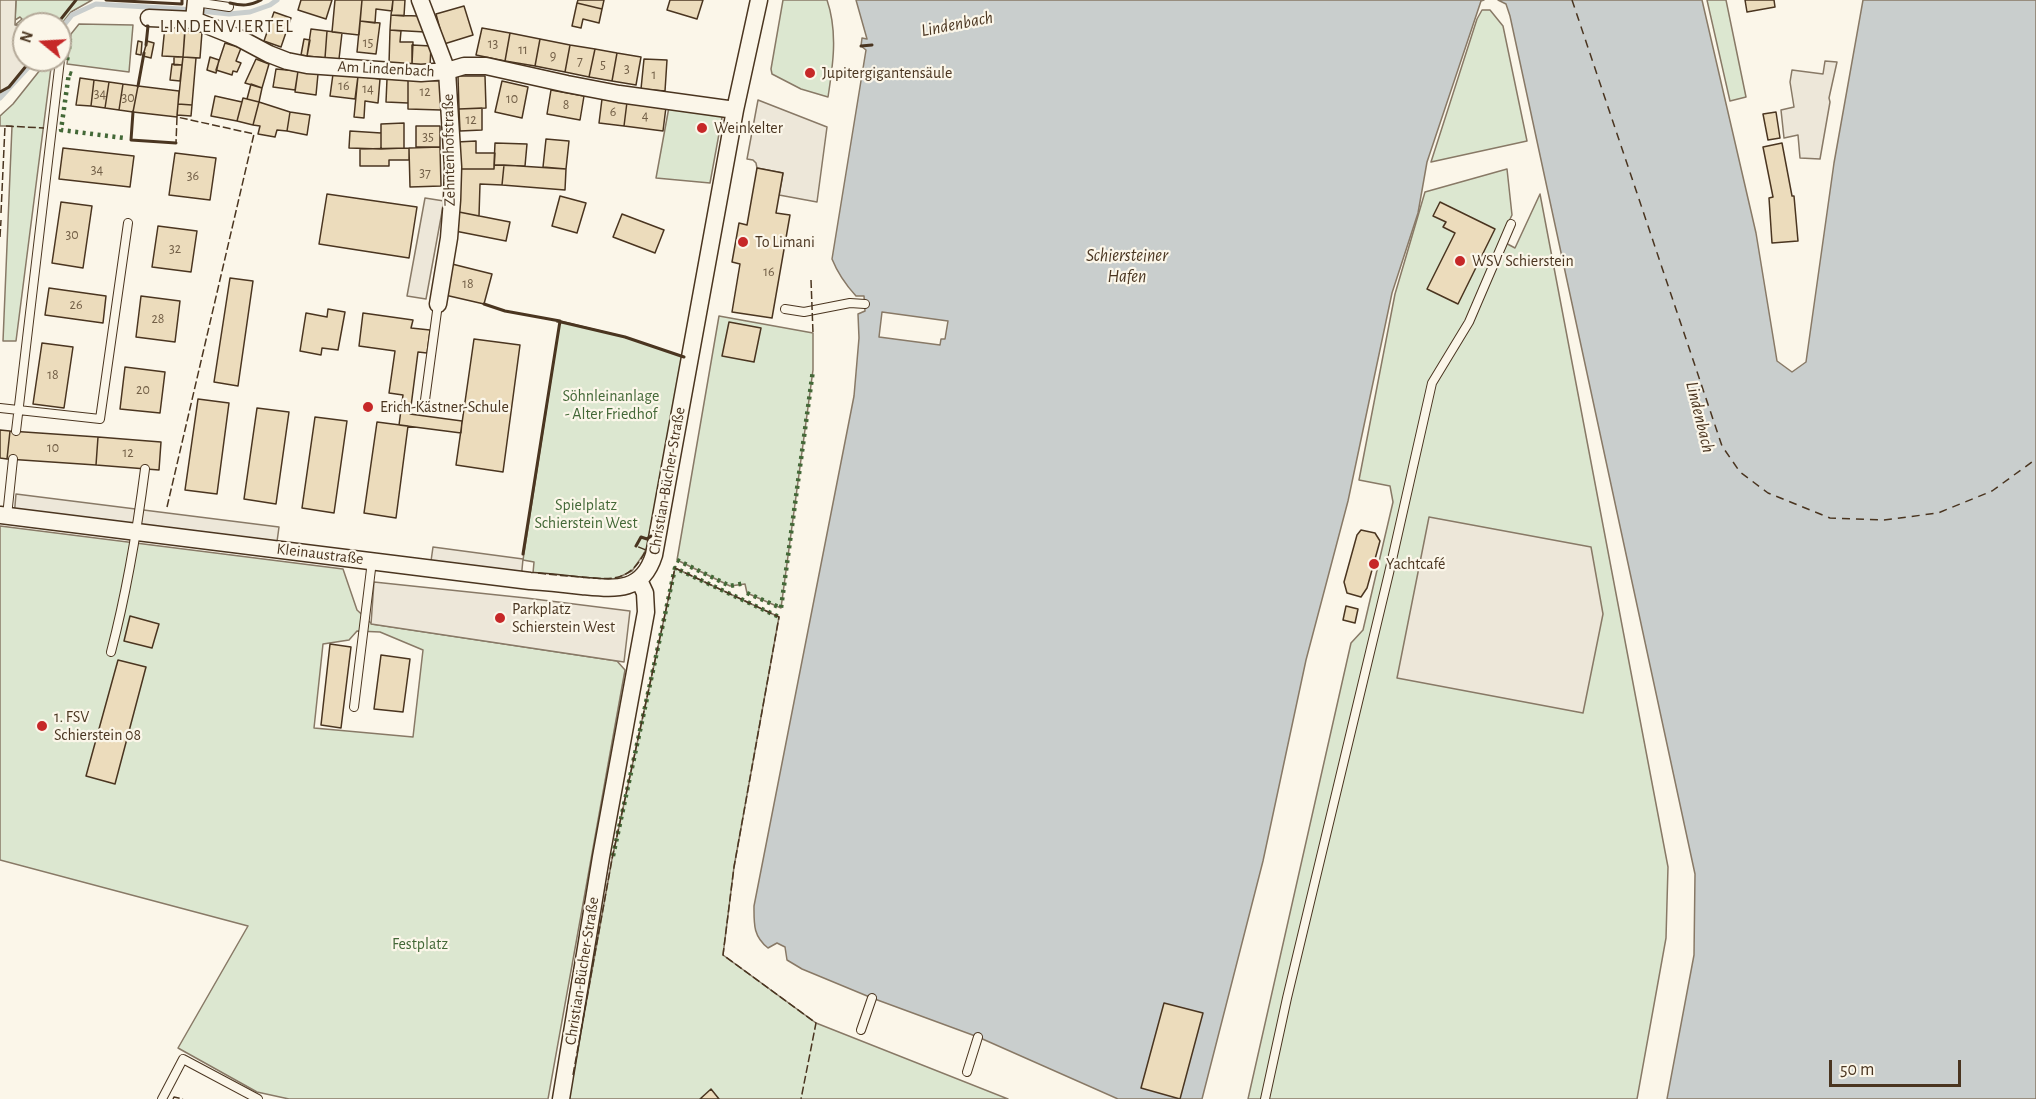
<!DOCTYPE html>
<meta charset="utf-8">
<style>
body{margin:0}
#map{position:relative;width:2036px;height:1099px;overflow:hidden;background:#fbf6e9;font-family:"Alegreya Sans",sans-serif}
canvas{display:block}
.north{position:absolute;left:12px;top:12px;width:60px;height:60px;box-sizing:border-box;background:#fbf6e9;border:2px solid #b4a999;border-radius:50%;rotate:288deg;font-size:16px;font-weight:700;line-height:24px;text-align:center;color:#4a3520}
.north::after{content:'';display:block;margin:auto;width:21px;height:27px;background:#c62828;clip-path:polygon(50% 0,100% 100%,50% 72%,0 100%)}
.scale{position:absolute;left:1829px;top:1060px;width:132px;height:27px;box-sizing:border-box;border:3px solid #4a3520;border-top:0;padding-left:8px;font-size:18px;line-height:21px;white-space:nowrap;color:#4a3520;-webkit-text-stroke:4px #fbf6e9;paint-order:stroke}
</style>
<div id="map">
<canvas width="2036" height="1099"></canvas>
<div class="north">N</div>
<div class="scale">50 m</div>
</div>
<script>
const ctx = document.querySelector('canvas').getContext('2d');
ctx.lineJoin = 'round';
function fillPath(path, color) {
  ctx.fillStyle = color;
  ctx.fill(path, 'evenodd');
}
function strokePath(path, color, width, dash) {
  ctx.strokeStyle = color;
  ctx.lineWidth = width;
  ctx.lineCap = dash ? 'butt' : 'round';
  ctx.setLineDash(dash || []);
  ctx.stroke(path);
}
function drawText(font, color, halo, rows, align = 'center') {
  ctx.font = font + ' "Alegreya Sans",sans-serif';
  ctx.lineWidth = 4.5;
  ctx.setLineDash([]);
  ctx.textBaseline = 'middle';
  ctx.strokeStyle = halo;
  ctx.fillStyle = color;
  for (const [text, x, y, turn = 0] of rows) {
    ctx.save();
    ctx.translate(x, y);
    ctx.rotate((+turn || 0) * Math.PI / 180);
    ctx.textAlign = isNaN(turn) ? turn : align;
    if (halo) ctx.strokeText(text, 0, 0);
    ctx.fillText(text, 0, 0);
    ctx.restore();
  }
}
const green = new Path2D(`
 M16 0H92L71 12 60 26V24L15 25 22 19 20 17 15 20Z
 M783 0H827C838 32 833 65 828 97L801 89 772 74 771 69Z
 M1707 0H1726L1746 97 1730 101Z
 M1482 10H1490L1503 26 1527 141 1431 162 1477 19Z
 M79 24 133 25 129 72 67 64 71 34Z
 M48 60H52L16 341H3L12 126H0V116L13 104Z
 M669 107 723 112 710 183 656 178Z
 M1507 169 1512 215 1500 240 1515 248 1540 194 1668 867 1666 938 1637 1099H1248L1351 643 1363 630 1393 502 1390 486 1359 480 1395 294 1425 192Z
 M719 316 813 333V370L781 608 747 593 745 584 730 586 677 560Z
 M560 321 625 337 684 357 649 543 643 555 632 571 613 580 533 573 534 562 523 560Z
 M0 526 343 569 357 610 372 624 617 661 625 670 548 1099H289L257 1092 178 1048 248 926 0 860ZM357 631 380 632 423 650 413 737 314 728 323 644 349 640Z
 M675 568 779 617 734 867 723 955 816 1023 1008 1099H569L612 859Z`);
fillPath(green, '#dce7d0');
strokePath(green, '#887966', 1.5);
const parking = new Path2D(`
 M0 0H16L15 25 24 26V60H31L9 87 0 92Z
 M1825 61 1837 62 1829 98 1830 102 1820 159 1800 158 1798 135 1784 138 1781 110 1794 107 1790 82 1792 70 1823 74Z
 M758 100 827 127 817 202 779 195 783 173 757 168 756 163 753 160 747 159Z
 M425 198 444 201 426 299 407 296Z
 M16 494 279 527 276 549 14 517Z
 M1429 517 1591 547 1603 614 1583 713 1397 678Z
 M433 547 523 559 521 580 430 568Z
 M374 582 526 598 630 611 624 662 371 624Z`);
fillPath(parking, '#ede7d9');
strokePath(parking, '#887966', 1.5);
const water = new Path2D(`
 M856 0H1484L1481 1 1427 162 1418 213 1392 293 1348 501 1306 660 1263 861 1202 1099H1118L978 1037 872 998 802 969 787 960 785 947 777 943 768 948C753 936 754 924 754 906L854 396 859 338 858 314 865 311 864 296H856C845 284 838 274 832 259L866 50 861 46 862 38 867 39Z
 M1498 0H1702L1756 233 1777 361 1792 372 1806 362 1834 163 1863 0H2036V1099H1667L1694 955 1695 874 1510 16 1506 4Z`);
fillPath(water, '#c9cecd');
strokePath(water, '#887966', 1.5);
const pier = new Path2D(`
 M882 312 948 321 945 339H941L940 345 879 337Z`);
fillPath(pier, '#fbf6e9');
strokePath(pier, '#887966', 1.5);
strokePath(new Path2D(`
 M60 30 72 15 96 4 181 9 229 14 250 12 270 5 277 0
 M0 98 35 60`), '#c9cecd', 5);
strokePath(new Path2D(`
 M1572 0 1722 446 1740 472 1768 493 1830 518 1884 520 1938 513 1992 491 2036 459`), '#4a3520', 1.5, [8, 6]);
const building = new Path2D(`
 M301 0H332L326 19 298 10Z
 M335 0H362L359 35 332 32Z
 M362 0H393L392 11 376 9 375 23 360 21Z
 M393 0H405L404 16 391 15Z
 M578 0H604L602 9 577 3Z
 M670 0H703L697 19 667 10Z
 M1745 0H1774L1775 7 1747 12Z
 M577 3 602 9 599 23 583 19 581 28 572 26Z
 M464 6 473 35 444 44 436 14Z
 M274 12 291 18 281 47 264 41Z
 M391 15 418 16 425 32 390 30Z
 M360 21 380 23 376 54 357 52Z
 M165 26 185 28 183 57 162 56Z
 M482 28 510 33 505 61 476 55Z
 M311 29 327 31 325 58 307 56Z
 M390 30 401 31 400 42H413L412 65 389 64Z
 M185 31 202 32 200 58 183 57Z
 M327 31 342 33 339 59 325 58Z
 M510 33 540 39 535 66 505 61Z
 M304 39 310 40 307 56 301 55Z
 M540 39 570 45 565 72 535 66Z
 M138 41 142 42 141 55 136 54Z
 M147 41 154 43 151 58 143 56Z
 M225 43 241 48 236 61 241 63 237 72 233 71 232 75 216 70Z
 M412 45 431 46 430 66 412 65Z
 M570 45 595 49 589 77 565 72Z
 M595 49 617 53 612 81 589 77Z
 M617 53 641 57 636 85 612 81Z
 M174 57H183L182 65H174Z
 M183 57 196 58 192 105 178 104Z
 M210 57 219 60 216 73 207 70Z
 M256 59 269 64 262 88 245 83Z
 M644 59 667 60 665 91 641 89Z
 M172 64 182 65 180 81 170 80Z
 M276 69 298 71 295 90 273 87Z
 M298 71 318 74 316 95 295 92Z
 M333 74 358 76 355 99 330 96Z
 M358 76 380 79 378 103 365 101 364 118 354 117Z
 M458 76H485L486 108 459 109Z
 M80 78 94 80 91 106 76 105Z
 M387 79 408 80V103L386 102Z
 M94 80 109 82 105 108 91 106Z
 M408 80 442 81 441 110 408 109Z
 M502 81 528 87 522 118 495 112Z
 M109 82 123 84 119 110 105 108Z
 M123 84 138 86 133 112 119 110Z
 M251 84 262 88 259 102 247 99Z
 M138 86 179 91 177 117 133 112Z
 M551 90 584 96 580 120 547 114Z
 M215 96 242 102 237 121 211 116Z
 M243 98 259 102 253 125 237 121Z
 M602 99 627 102 624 126 599 123Z
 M259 102 290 112 287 131 277 130 275 137 258 134 260 126 253 125Z
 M627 102 666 107 663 131 624 126Z
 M178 104 192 105 191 116 177 115Z
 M482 108V130L460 131 459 109Z
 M290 112 310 115 307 135 287 131Z
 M1776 112 1780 138 1768 140 1763 114Z
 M404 123V148L381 149V124Z
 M416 126H440V147H416Z
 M350 131 381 133V149L349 148Z
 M546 139 569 141 566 169 543 167Z
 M476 141V153H495L494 169H459L457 142Z
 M495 143 527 144 525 166 494 165Z
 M1782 143 1792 196H1794L1798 241 1772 243 1769 198 1773 197 1763 147Z
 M440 147 441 186 410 187 409 148Z
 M63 148 134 156 130 187 59 179Z
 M409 148V160H389V166H360V149Z
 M175 153 216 158 210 200 169 195Z
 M494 165H504L502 185 480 184 479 216 459 212V169H494Z
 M504 165 566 169 565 190 502 185Z
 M757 168 783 173 776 213 790 215 772 318 732 312 740 264 732 262 739 223 747 225Z
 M327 194 417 207 409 258 319 244Z
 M560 196 586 203 577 233 552 226Z
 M61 202 92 206 83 268 52 263Z
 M1440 202 1495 229 1458 304 1427 289 1455 233 1443 227 1446 222 1433 216Z
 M459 212 510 222 506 241 455 231Z
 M622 214 664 230 655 253 613 237Z
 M158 226 197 231 191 272 152 267Z
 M452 264 492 274 484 304 445 295Z
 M230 278 253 281 238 386 214 382Z
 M49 288 106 296 103 323 45 315Z
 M141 296 180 301 175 342 136 337Z
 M328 309 345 312 338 350 322 348 321 355 300 351 306 313 327 317Z
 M363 313 413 320 411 328 430 330 427 353 418 352 410 414 462 421 461 433 399 425 403 395 389 393 395 351 359 346Z
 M729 322 761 328 754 362 722 356Z
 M474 339 520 345 503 472 456 465Z
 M42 343 73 347 64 408 33 404Z
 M125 367 165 372 160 413 120 409Z
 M198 399 229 403 217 494 185 490Z
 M257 408 289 412 276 504 244 499Z
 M315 417 347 421 334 513 302 508Z
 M377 422 408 426 396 518 364 513Z
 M0 430 10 431 7 459 0 458Z
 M10 431 98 437 96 465 7 459Z
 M98 437 161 442 159 470 96 465Z
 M1361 530 1375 533 1380 541 1367 588 1361 597 1347 593 1344 582 1357 535Z
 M1346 606 1358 609 1355 623 1343 620Z
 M130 616 159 624 152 648 124 641Z
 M330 644 351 647 341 728 321 725Z
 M381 655 410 659 403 712 374 709Z
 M118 660 146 667 115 784 86 776Z
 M1164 1003 1203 1013 1180 1099 1141 1088Z
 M711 1089 719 1099H700Z`);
fillPath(building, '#ecdcbc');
strokePath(building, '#4a3520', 1.5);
const service = new Path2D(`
 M195 2 229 7
 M60 58 63 34
 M785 309 804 312 850 303 865 304
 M425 400 438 304
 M0 408 100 419 128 223
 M16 431 60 60
 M7 516 13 459
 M111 652C127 591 137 531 145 469
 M354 707 372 561
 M861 1030 872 998
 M967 1072 978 1037
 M162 1099 183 1059 258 1099
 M1265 1099 1287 998 1389 573 1432 383 1469 322 1511 224`);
const minor = new Path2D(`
 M420 0 447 71 453 167 452 200 449 238 438 304
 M149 18 194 20 239 38 269 54 287 61 307 65 421 73 447 71 464 66H486L567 84 619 94 735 110
 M194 20 196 0
 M0 515 530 581C547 582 565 584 582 586 615 589 642 593 654 555L735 110 759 0
 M561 1099 601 857 646 612 645 593 639 580`);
strokePath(service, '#4a3520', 10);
strokePath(minor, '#4a3520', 19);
strokePath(service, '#fbf6e9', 8);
strokePath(minor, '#fbf6e9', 16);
strokePath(new Path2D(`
 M69 49 70 37
 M67 60 68 55
 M72 74 69 73 61 130 124 138
 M677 560 730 586 745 583
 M747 593 781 608 813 370
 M613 856 675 568 779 617`), '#436837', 4.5, [3, 4.5]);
strokePath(new Path2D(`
 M9 87 31 60
 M1 213 5 126 44 128
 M0 237 1 220
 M811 280 813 333
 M167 507 254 134 177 117 176 143
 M538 573C553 575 567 576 582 577 613 580 630 582 646 550L636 546
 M573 1075 612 859 675 568 779 617 734 867 723 955 816 1023 801 1099
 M173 1099 174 1097 183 1099`), '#4a3520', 1.5, [8, 3]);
strokePath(new Path2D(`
 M106 0 182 4V0
 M230 3C242 6 250 6 261 0
 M57 24 76 0
 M146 45 148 26H147
 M861 46 872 45
 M138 86 144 53
 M0 92 9 87 31 60
 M133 112 131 140 176 143
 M484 304 505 311 560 321 523 554
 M557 321 625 337 684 357
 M636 546 641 537 647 539 651 536`), '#4a3520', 3);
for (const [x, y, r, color] of [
 [810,73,6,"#c62828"],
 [702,128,6,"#c62828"],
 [743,242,6,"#c62828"],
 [1460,261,6,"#c62828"],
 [368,407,6,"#c62828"],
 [1374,564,6,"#c62828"],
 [500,618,6,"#c62828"],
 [42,726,6,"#c62828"]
]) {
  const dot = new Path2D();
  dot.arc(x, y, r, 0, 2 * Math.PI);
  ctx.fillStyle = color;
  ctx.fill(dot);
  strokePath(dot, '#fbf6e9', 2);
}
drawText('14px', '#725f47', null, [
 ["15",368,43],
 ["13",493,44],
 ["11",523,50],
 ["9",553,56],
 ["7",580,61],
 ["5",603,65],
 ["3",627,69],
 ["1",654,75],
 ["16",344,86],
 ["14",368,89],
 ["12",425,92],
 ["34",100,94],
 ["30",128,98],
 ["10",512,99],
 ["8",566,105],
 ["6",613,112],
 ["4",645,116],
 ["12",471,120],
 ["35",428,137],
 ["34",97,170],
 ["37",425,173],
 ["36",193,176],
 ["30",72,235],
 ["32",175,249],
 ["16",769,272],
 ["18",468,284],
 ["26",76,305],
 ["28",158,319],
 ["18",53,375],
 ["20",143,390],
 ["10",53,448],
 ["12",128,453]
]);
drawText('16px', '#4a3520', '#fbf6e9', [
 ["Am Lindenbach",386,69,3],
 ["Zehntenhofstraße",449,150,-91],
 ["Christian-Bücher-Straße",667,481,-80],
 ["Kleinaustraße",320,554,7],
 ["Christian-Bücher-Straße",582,971,-81]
]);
drawText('16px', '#4a3520', '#fbf6e9', [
 ["Jupitergigantensäule",822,73],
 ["Weinkelter",714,128],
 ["To Limani",755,242],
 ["WSV Schierstein",1472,261],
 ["Erich-Kästner-Schule",380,407],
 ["Yachtcafé",1386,564],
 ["Parkplatz",512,609],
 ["Schierstein West",512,627],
 ["1. FSV",54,717],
 ["Schierstein 08",54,735]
], 'left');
drawText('16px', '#436837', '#fbf6e9', [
 ["Söhnleinanlage",611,396],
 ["- Alter Friedhof",611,414],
 ["Spielplatz",586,505],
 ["Schierstein West",586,523],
 ["Festplatz",420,944]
]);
drawText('italic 18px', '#4a3520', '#fbf6e9', [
 ["Lindenbach",957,24,-11],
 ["Schiersteiner",1127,256],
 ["Hafen",1127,277],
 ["Lindenbach",1700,417,76]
]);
ctx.letterSpacing = '1.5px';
drawText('18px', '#4a3520', '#fbf6e9', [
 ["LINDENVIERTEL",227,27]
]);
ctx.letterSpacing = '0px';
</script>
